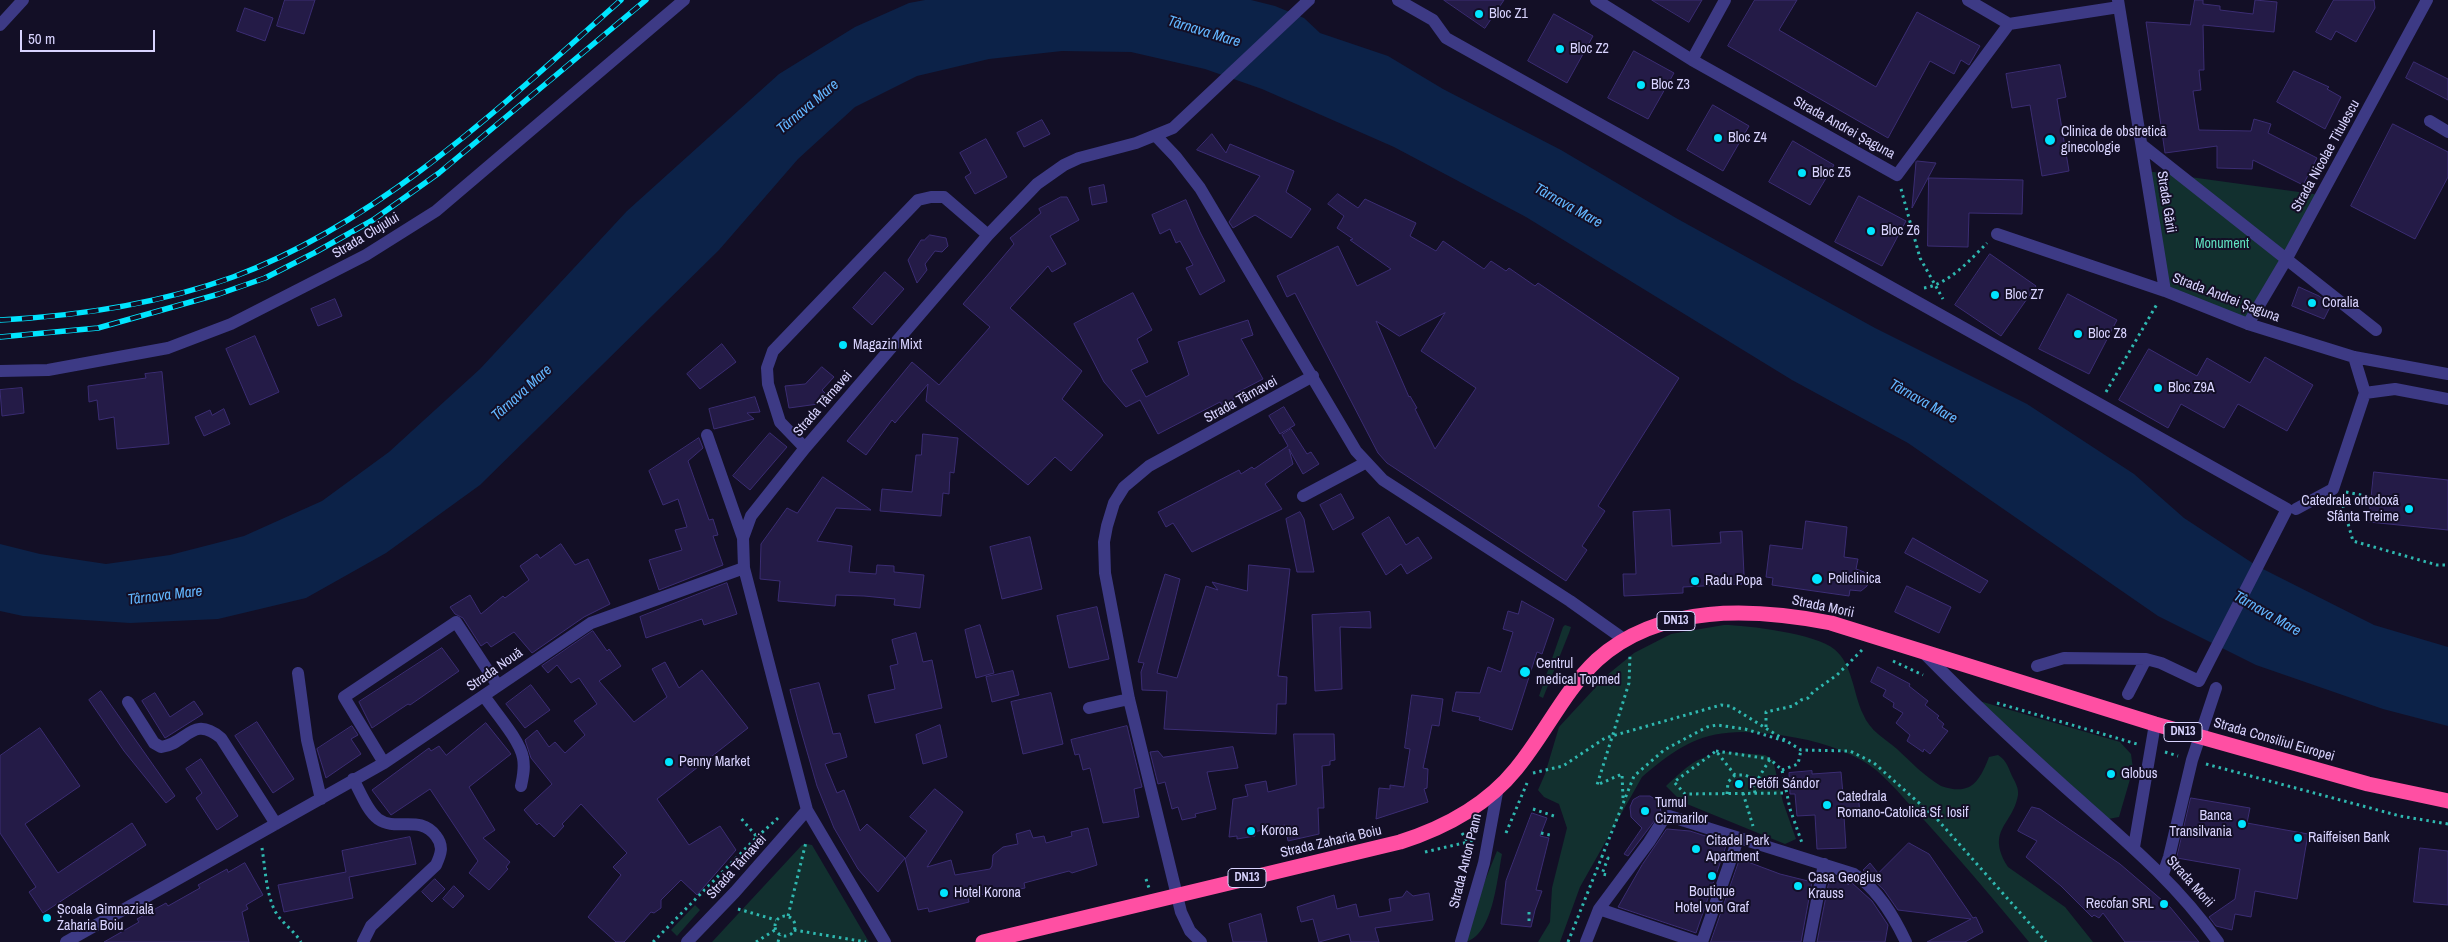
<!DOCTYPE html>
<meta charset="utf-8">
<style>
body{margin:0}
#map{position:relative;width:2448px;height:942px;overflow:hidden;background:#130f26;font-family:"Archivo Narrow",sans-serif}
canvas{display:block}
.scale{position:absolute;left:20px;top:30px;width:135px;height:22px;box-sizing:border-box;border:2px solid #d9d4ff;border-top:0;padding-left:6px;font-size:15px;line-height:18px;white-space:nowrap;color:#d9d4ff;-webkit-text-stroke:4px #130f26;paint-order:stroke}
</style>
<div id="map">
<canvas width="2448" height="942"></canvas>
<div class="scale">50 m</div>
</div>
<script>
const ctx = document.querySelector('canvas').getContext('2d');
ctx.lineJoin = 'round';
function fillPath(path, color) {
  ctx.fillStyle = color;
  ctx.fill(path, 'evenodd');
}
function strokePath(path, color, width, dash) {
  ctx.strokeStyle = color;
  ctx.lineWidth = width;
  ctx.lineCap = dash ? 'butt' : 'round';
  ctx.setLineDash(dash || []);
  ctx.stroke(path);
}
function drawText(font, color, halo, rows, align = 'center') {
  ctx.font = font + ' "Archivo Narrow",sans-serif';
  ctx.lineWidth = 4;
  ctx.setLineDash([]);
  ctx.textBaseline = 'middle';
  ctx.strokeStyle = halo;
  ctx.fillStyle = color;
  for (const [text, x, y, turn = 0] of rows) {
    ctx.save();
    ctx.translate(x, y);
    ctx.rotate((+turn || 0) * Math.PI / 180);
    ctx.textAlign = isNaN(turn) ? turn : align;
    if (halo) ctx.strokeText(text, 0, 0);
    ctx.fillText(text, 0, 0);
    ctx.restore();
  }
}
fillPath(new Path2D(`
 M2146 171 2321 195 2248 324 2165 291Z
 M1565 625 1571 627 1569 633 1543 698 1539 696 1563 627Z
 M1724 625C1747 625 1817 634 1834 649 1853 664 1853 694 1863 714 1870 731 1884 738 1897 749 1911 762 1924 776 1941 786 1970 796 1979 783 1989 757L1998 755C2007 761 2008 767 2012 776 2015 782 2019 788 2018 795 2013 825 1985 830 2008 867L2065 907 2093 942H2029C1991 896 1953 851 1912 807 1897 791 1882 772 1863 761 1835 745 1804 738 1773 734 1713 727 1687 738 1642 777L1580 887 1560 942H1538L1550 922 1552 888 1567 828 1559 804 1544 797 1538 790 1545 774 1559 727 1606 676 1634 653 1671 634Z
 M1976 700 2120 742 2131 754 2133 769 2119 817 2108 819Z
 M1726 752 1765 755 1773 760 1783 802 1796 839 1785 844 1682 802 1666 786C1688 766 1696 756 1726 752Z
 M807 844 812 845 869 942H712L802 845Z
 M1497 851 1502 854C1497 879 1493 936 1465 942L1482 888Z
 M695 905 700 910 677 936 671 930Z`), '#12302f');
fillPath(new Path2D(`
 M925 0H1251L1275 6 1304 18 1320 33 1388 56 1443 89 1561 150 1676 218 1875 328 2027 404 2134 474 2184 518 2257 566 2374 625 2448 647V726L2383 709 2256 665 2158 616 1908 443 1792 380 1526 217 1394 147 1262 89 1205 69 1131 52 1062 51 989 59 917 76 855 107 798 159 719 250 480 485 386 553 306 598 218 619 130 623 23 616 0 611V544L40 554 106 564 170 555 244 536 322 501 389 452 480 369 627 211 779 74 855 27 909 3Z`), '#0c2248');
const building = new Path2D(`
 M285 0H315L304 34 277 26Z
 M1444 0H1504L1485 28Z
 M1652 0H1702L1689 22Z
 M1755 0H1797L1779 30 1876 87 1917 12 1980 46 1969 65 1961 60 1954 74 1930 61 1888 138 1728 46Z
 M2195 0H2203V4L2220 6V10L2253 14 2255 0 2277 2 2274 32 2203 25 2204 70H2199L2201 90 2193 91 2199 130 2251 131 2254 119 2271 124 2268 133 2317 158 2303 185 2253 160 2252 169 2217 168V146L2165 153 2146 22 2190 25Z
 M2334 0H2374L2375 8 2356 42 2336 31 2331 40 2316 32Z
 M245 8 273 18 265 41 237 31Z
 M1554 14 1593 36 1567 83 1528 61Z
 M1634 51 1674 73 1648 119 1608 98Z
 M2414 62 2448 79V100L2406 78Z
 M2060 65 2066 97 2057 99 2069 171 2042 176 2030 105 2012 108 2006 74Z
 M2294 71 2329 87 2327 89 2341 97 2325 129 2277 102Z
 M1713 105 1749 126 1723 171 1687 150Z
 M1042 120 1050 134 1024 147 1017 133Z
 M2393 124 2448 152V177L2415 239 2351 206Z
 M1212 134 1226 153 1230 144 1294 171 1286 192 1311 209 1291 238 1255 215 1233 228 1229 222 1260 176 1197 150Z
 M986 139 1007 177 975 194 965 177 971 173 960 153Z
 M1793 141 1834 165 1810 205 1769 182Z
 M1917 161 1936 163 1912 208 1916 162Z
 M1929 178 2023 180 2022 214 1969 213 1968 247 1928 246Z
 M1104 185 1107 202 1092 205 1089 188Z
 M1338 194 1358 208 1365 199 1416 223 1410 236 1436 251 1443 241 1484 269 1491 261 1506 271 1509 268 1535 286 1538 283 1679 378 1598 506 1605 511 1582 546 1587 550 1566 581 1387 463 1378 453 1295 293 1287 297 1277 276 1338 246 1357 286 1391 269 1350 240 1353 239 1337 228 1344 216 1328 204ZM1445 313 1421 351 1476 388 1435 449 1415 409 1417 408 1410 396 1409 397 1376 321 1399 336Z
 M1859 196 1906 221 1882 266 1835 242Z
 M1061 197H1067L1079 220 1050 236 1066 264 1052 272 1048 266 1010 308 1082 371 1062 399 1103 435 1071 471 1055 457 1028 485 926 401 928 384 895 423 892 420 866 455 847 441 912 362 939 385 990 327 963 304 1014 244 1010 238 1041 213 1039 209Z
 M1186 200 1200 232 1225 281 1200 295 1186 268 1193 265 1180 241 1176 243 1170 229 1160 234 1152 215Z
 M930 235 946 238 948 246 942 252 935 251 925 264 927 270 917 283 908 260 921 240H924Z
 M1990 254 2036 286 2001 336 1955 305Z
 M885 272 904 289 872 325 853 308Z
 M2299 287 2319 296 2331 305 2324 319 2292 306Z
 M1133 293 1152 330 1137 339 1148 362 1131 370 1146 397 1189 375 1178 342 1248 320 1253 335 1241 339 1263 379 1238 392 1240 396 1222 405 1220 402 1158 434 1140 400 1126 407 1104 382 1074 324Z
 M2068 294 2117 320 2089 374 2039 349Z
 M335 299 342 316 318 326 311 309Z
 M255 336 279 392 250 405 226 349Z
 M722 344 736 362 700 389 687 374Z
 M2149 349 2197 376 2207 358 2250 383 2265 357 2313 385 2287 431 2238 404 2224 428 2181 404 2168 428 2119 400Z
 M822 367 834 377 822 390 827 395 818 404 789 408 785 386 805 384Z
 M162 372 169 444 117 449 114 417 99 420 97 400 89 402 88 386 146 378 145 374Z
 M22 388 24 413 2 416 0 390Z
 M755 397 760 412 747 413 754 419 714 429 709 409Z
 M1284 407 1295 425 1280 434 1269 416Z
 M224 409 230 424 204 436 195 417 210 410 212 415Z
 M1291 429 1307 454 1311 452 1319 464 1303 474 1289 449 1293 464 1265 484 1282 509 1192 552 1173 523 1166 527 1158 512 1239 470 1241 474 1252 467 1254 469 1288 446 1282 435Z
 M770 433 787 447 750 490 733 476Z
 M923 434 958 438 954 473 950 472 949 494 943 493 941 516 880 511 882 489 912 492 916 455H921Z
 M699 438 703 448 688 461 709 520 713 519 718 535 713 536 723 565 659 590 649 560 682 550 675 530 687 527 678 499 663 505 649 471Z
 M2374 472 2448 480V530L2369 522Z
 M823 477 871 510 836 508 817 541 852 546 849 572 876 574 877 565 894 566V572L924 575 920 608 894 605 895 599 864 596 836 595 835 606 778 601 780 581 760 579 761 544 787 508 797 513Z
 M1341 494 1354 518 1333 530 1320 505Z
 M1670 510 1672 546 1721 543 1720 532 1742 531 1744 575 1742 574V584L1683 587V593L1624 596 1623 574H1636L1633 512Z
 M1300 512 1304 519 1314 572H1297L1286 519Z
 M1389 517 1406 545 1418 537 1432 558 1407 574 1401 564 1386 575 1362 534Z
 M1806 521 1847 527 1844 557 1858 559 1856 569 1864 572 1869 578 1867 586 1861 591 1850 590 1849 596 1772 585 1773 578 1766 577 1770 545 1802 549Z
 M1030 537 1042 589 1002 599 990 547Z
 M1913 538 1988 581 1980 593 1905 553Z
 M561 544 575 565 588 559 610 604 584 617 532 653 514 632 491 647 487 642 481 646 463 618 455 614 450 607 470 595 481 614 503 596 505 598 529 580 520 566 537 554 540 558Z
 M1249 565 1290 569 1278 676 1287 677 1286 704H1277L1276 734 1164 729 1167 691 1142 690 1141 672 1144 663 1138 662 1165 574 1180 579 1157 673 1177 678 1206 586 1218 590 1212 582 1247 591Z
 M727 583 737 614 704 625 702 619 646 638 640 617Z
 M1907 586 1951 607 1939 633 1895 612Z
 M1522 601 1554 619 1542 654 1537 652 1512 730 1479 720 1480 717 1452 711 1456 692 1480 693 1488 667 1501 672 1513 632 1503 629 1508 611 1518 614Z
 M1097 607 1109 659 1069 668 1057 616Z
 M1370 612 1371 628 1340 627 1342 689 1315 691 1312 615Z
 M980 625 994 673 976 678 965 630Z
 M593 631 607 651 609 649 621 666 599 681 634 722 667 697 652 669 665 662 679 688 702 670 748 728 657 799 689 845 720 826 736 850 697 895 681 880 661 900V908L654 913 651 912 624 942H616L588 917 621 875 613 867 627 853 581 804 562 824 564 826 554 837 539 823 537 825 524 810 552 784 531 758 525 740 537 730 549 747 555 742 565 753 585 735 574 721 597 704 579 678 571 683 557 665 548 673 542 666Z
 M916 633 923 662 932 660 942 708 875 723 868 695 895 689 890 666 898 664 892 640Z
 M442 648 459 671 410 705 408 704 372 728 359 702Z
 M1878 667 1910 684 1909 686 1928 701 1925 705 1939 716 1937 718 1944 724 1942 727 1948 731 1930 754 1924 749 1923 752 1907 741 1910 735 1896 723 1903 713 1893 707 1894 703 1883 696 1886 690 1871 682Z
 M1013 671 1019 695 992 702 986 677Z
 M819 683 833 734 840 733 847 757 825 764 837 793 844 790 860 831 867 824 905 858 878 892 858 869 834 828 817 786 799 724 790 690Z
 M531 685 550 710 525 728 506 704Z
 M101 691 175 796 166 803 124 751 89 700Z
 M155 693 170 717 194 701 203 714 165 738 142 701Z
 M1051 693 1063 744 1023 754 1011 702Z
 M1412 695 1443 699 1439 726 1432 725 1423 768 1428 769 1427 788 1424 789 1428 802 1376 819 1379 788 1390 789V785L1404 787 1410 749 1405 748Z
 M257 722 294 779 273 793 235 736Z
 M486 723 511 754 469 787 495 830 483 838 510 862 506 867 508 869 489 890 469 873 478 861 430 789 391 815 372 790 429 748 431 751 439 746 446 755Z
 M940 725 947 757 923 764 916 735Z
 M352 726 358 735 351 739 361 754 326 778 317 749Z
 M1127 726 1142 787 1134 789 1139 817 1103 823 1090 768 1083 770 1079 754 1075 755 1071 740Z
 M40 728 80 786 25 824 58 873 132 823 146 845 43 913 29 892 36 887 0 833V756Z
 M1294 734H1334L1335 760 1330 761V765L1322 766 1324 808H1318L1319 834 1288 841 1285 825 1254 832 1255 836 1237 839V836L1229 837 1233 799 1248 796 1245 785 1266 781 1268 792 1296 785Z
 M1233 747 1238 768 1207 772 1216 809 1195 814 1196 817 1182 820 1178 807 1172 809 1165 782 1158 784 1150 752 1158 751 1163 757Z
 M201 759 238 816 217 830 196 798 202 793 186 769Z
 M1812 771V774L1841 772 1843 794 1858 793 1860 814 1844 816 1846 848 1817 849 1815 815 1797 816 1795 794H1790L1789 773Z
 M935 789 963 812 927 867 951 860 955 875 990 869 992 866 993 855 1003 847 1018 844 1016 834 1030 830 1033 838 1044 836 1046 843 1072 836 1071 832 1088 828 1097 865 1072 873 1069 871 1024 883 1025 888 1006 892 1005 889 968 898 969 902 929 912 928 908 918 910 905 859 927 831 910 817Z
 M1640 796H1650L1659 802 1661 812 1628 856 1624 854 1642 828 1631 817 1630 807 1633 800Z
 M2191 798 2250 808 2247 823 2308 834 2297 899 2255 891 2251 917 2235 914 2232 930 2216 926 2209 917 2235 899 2240 869 2177 858Z
 M2032 807 2040 809 2120 864 2170 907 2199 942H2125L2103 913 2099 918 2094 915 2092 917 2061 886 2026 857 2037 841 2018 831Z
 M1532 813 1547 818 1540 836 1549 838 1536 890 1542 891 1535 910 1531 927 1501 924 1506 881Z
 M1667 829 1690 831 1727 843 1696 933 1618 907 1642 865Z
 M410 837 416 864 349 877 353 898 284 912 278 885 346 872 342 851Z
 M1909 843 1929 854 1973 918 1976 917 1983 932 1965 942H1927L1971 919 1898 910 1884 890 1863 870 1870 863 1878 873Z
 M2420 848 2448 851V905L2414 902Z
 M1740 859 1780 874 1812 882 1801 942H1711Z
 M245 863 263 895 246 905 248 909 242 912 249 942H104L139 922 137 919 166 903 168 906 200 888 198 885 227 869 228 872Z
 M1833 876 1848 881V885L1851 882 1872 901 1888 925 1885 942H1817L1828 886Z
 M435 879 445 889 432 902 422 892Z
 M454 886 464 896 453 908 443 899Z
 M1407 891 1413 896 1429 893 1433 920 1375 928 1379 942H1351L1349 934 1319 942 1313 919 1301 922 1297 907 1334 895 1337 909 1356 904 1359 917 1391 911 1389 899 1402 897Z
 M1261 914 1267 942H1233L1229 924Z`);
fillPath(building, '#241b47');
strokePath(building, '#3b2d73', 1);
strokePath(new Path2D(`
 M1901 189 1920 258 1943 299
 M1924 288C1949 284 1970 260 1987 243
 M2106 392 2157 304
 M2346 492 2371 497
 M2341 499 2353 541 2437 565H2448
 M1893 661 1923 675
 M1997 703 2137 744
 M1766 727V712L1793 706 1801 700 1808 698 1813 692 1837 675 1864 648
 M1716 751 1770 759 1782 770 1790 809 1802 843
 M2165 752 2178 756
 M2206 764 2400 816 2448 824
 M1782 770 1798 764 1801 750
 M1533 773 1563 766 1605 738 1721 705 1730 706 1801 750 1850 751 1874 763 1937 819 2046 942
 M1755 784 1770 759
 M1743 793 1753 826
 M1755 793 1752 778 1745 775H1735L1716 751 1674 782 1685 794 1787 793
 M1727 794 1728 782 1735 775
 M1623 798 1622 774 1597 785 1629 683 1630 655
 M1533 809 1554 816 1553 818
 M1462 833 1468 842 1474 840
 M1506 833 1527 783
 M1541 833 1550 835
 M757 837 778 818
 M262 848C265 867 266 891 274 909 280 922 293 929 301 942
 M1425 852 1468 842
 M1601 856 1608 858 1602 874 1607 875
 M1146 879 1149 888
 M738 909 776 920
 M775 926a10 10 0 1 1 20 0a10 10 0 1 1-20 0Z
 M788 916 806 842
 M1529 921V910
 M794 930 866 942
 M653 942 757 837 739 816
 M756 942 775 930
 M778 942 780 935
 M1568 942 1634 776 1664 750 1707 727 1717 725 1745 729 1785 741`), '#2fb8b0', 3, [2.5, 4]);
strokePath(new Path2D(`
 M1398 0 1433 20 1446 38 2287 509 2199 681 2161 663 2146 659 2064 658 2037 666
 M1596 0 1692 60 1897 175 2009 24
 M1968 0 2009 24 2119 7
 M2118 0 2165 291
 M0 25 23 0
 M1692 60 1725 0
 M2430 121 2448 132
 M1156 136 1176 157 1200 188 1356 451 1383 480 1570 601 1625 640
 M2142 145 2376 330
 M1997 234 2165 291 2248 324 2354 357 2448 374
 M2248 324 2286 260 2427 0
 M0 371 48 370 168 348 231 324 366 255 436 211 684 0
 M2365 393 2395 389 2448 399
 M707 435 743 538
 M805 448 780 422 768 384 767 368 773 351 918 200 931 197H944L988 235
 M1303 496 1365 463
 M2296 509 2333 489 2365 393 2354 357
 M1923 652C1969 699 2017 744 2066 788 2121 837 2176 882 2218 942
 M298 673 307 740 321 799
 M2128 694 2146 659
 M484 696C495 712 520 740 523 758 525 768 523 776 521 786
 M128 702 154 743 161 747C187 744 192 714 221 738L276 824
 M1089 708 1129 699
 M384 763 344 697 456 622 498 686
 M353 779C360 791 367 811 378 819 396 832 420 814 436 836 444 846 441 854 436 865L371 926 363 942
 M2134 847 2155 724
 M2163 874 2169 857 2192 760 2216 688
 M1599 909 1697 942
 M66 942 384 763 591 623 744 568
 M687 942 735 892 807 810
 M885 942 807 810 744 568 743 538 751 516 805 448 988 235 1037 184 1064 165 1079 158 1136 143 1173 128 1309 0
 M1201 942 1190 931 1181 912 1129 699 1105 573 1104 542 1107 526 1114 503 1124 487 1149 466 1313 376
 M1461 942 1484 863 1498 787
 M1586 942 1599 909 1649 842 1663 820 1669 816 1854 874C1878 889 1894 917 1906 942
 M1702 942 1738 839
 M1809 942 1824 864`), '#3d3a85', 12);
strokePath(new Path2D(`
 M983 942 1400 842C1444 828 1486 806 1516 769 1545 734 1564 691 1597 660 1660 603 1754 608 1831 623L2155 724 2368 784 2448 801`), '#ff4fa3', 15);
const rail = new Path2D(`
 M0 320C79 316 158 304 233 277 381 222 505 103 621 0
 M0 337 98 328 219 294 265 278 314 253 373 220 439 173 646 0`);
strokePath(rail, '#00e5ff', 5.5);
strokePath(rail, '#130f26', 4, [11]);
for (const [x, y, r, color] of [
 [1479,14,5,"#00e5ff"],
 [1560,49,5,"#00e5ff"],
 [1641,85,5,"#00e5ff"],
 [1718,138,5,"#00e5ff"],
 [2050,140,6,"#00e5ff"],
 [1802,173,5,"#00e5ff"],
 [1871,231,5,"#00e5ff"],
 [1995,295,5,"#00e5ff"],
 [2312,303,5,"#00e5ff"],
 [2078,334,5,"#00e5ff"],
 [843,345,5,"#00e5ff"],
 [2158,388,5,"#00e5ff"],
 [2409,509,5,"#00e5ff"],
 [1817,579,6,"#00e5ff"],
 [1695,581,5,"#00e5ff"],
 [1525,672,6,"#00e5ff"],
 [669,762,5,"#00e5ff"],
 [2111,774,5,"#00e5ff"],
 [1739,784,5,"#00e5ff"],
 [1827,805,5,"#00e5ff"],
 [1645,811,5,"#00e5ff"],
 [2242,824,5,"#00e5ff"],
 [1251,831,5,"#00e5ff"],
 [2298,838,5,"#00e5ff"],
 [1696,849,5,"#00e5ff"],
 [1712,876,5,"#00e5ff"],
 [1798,886,5,"#00e5ff"],
 [944,893,5,"#00e5ff"],
 [2164,904,5,"#00e5ff"],
 [47,918,5,"#00e5ff"]
]) {
  const dot = new Path2D();
  dot.arc(x, y, r, 0, 2 * Math.PI);
  ctx.fillStyle = color;
  ctx.fill(dot);
  strokePath(dot, '#130f26', 2);
}
for (const [x, y, w] of [
 [1676,621,38],
 [2183,732,38],
 [1247,878,38]
]) {
  const box = new Path2D();
  box.roundRect(x - w / 2, y - 9.5, w, 19, 4);
  ctx.fillStyle = '#130f26';
  ctx.fill(box);
  strokePath(box, '#d9d4ff', 1);
}
drawText('bold 12px', '#d9d4ff', null, [
 ["DN13",1676,621],
 ["DN13",2183,732],
 ["DN13",1247,878]
]);
drawText('14px', '#d9d4ff', '#130f26', [
 ["Bloc Z1",1489,14],
 ["Bloc Z2",1570,49],
 ["Bloc Z3",1651,85],
 ["Clinica de obstretică",2061,132],
 ["ginecologie",2061,148],
 ["Bloc Z4",1728,138],
 ["Bloc Z5",1812,173],
 ["Bloc Z6",1881,231],
 ["Bloc Z7",2005,295],
 ["Coralia",2322,303],
 ["Bloc Z8",2088,334],
 ["Magazin Mixt",853,345],
 ["Bloc Z9A",2168,388],
 ["Catedrala ortodoxă",2399,501,"right"],
 ["Sfânta Treime",2399,517,"right"],
 ["Policlinica",1828,579],
 ["Radu Popa",1705,581],
 ["Centrul",1536,664],
 ["medical Topmed",1536,680],
 ["Penny Market",679,762],
 ["Globus",2121,774],
 ["Petőfi Sándor",1749,784],
 ["Catedrala",1837,797],
 ["Romano-Catolică Sf. Iosif",1837,813],
 ["Turnul",1655,803],
 ["Cizmarilor",1655,819],
 ["Banca",2232,816,"right"],
 ["Transilvania",2232,832,"right"],
 ["Korona",1261,831],
 ["Raiffeisen Bank",2308,838],
 ["Citadel Park",1706,841],
 ["Apartment",1706,857],
 ["Casa Geogius",1808,878],
 ["Krauss",1808,894],
 ["Boutique",1712,892,"center"],
 ["Hotel von Graf",1712,908,"center"],
 ["Hotel Korona",954,893],
 ["Recofan SRL",2154,904,"right"],
 ["Școala Gimnazială",57,910],
 ["Zaharia Boiu",57,926]
], 'left');
drawText('14px', '#d9d4ff', '#130f26', [
 ["Strada Andrei Șaguna",1844,128,29],
 ["Strada Nicolae Titulescu",2326,156,-61],
 ["Strada Gării",2166,202,81],
 ["Strada Clujului",366,236,-31],
 ["Strada Andrei Șaguna",2226,298,21],
 ["Strada Târnavei",1241,400,-29],
 ["Strada Târnavei",823,404,-49],
 ["Strada Morii",1823,607,12],
 ["Strada Nouă",495,670,-35],
 ["Strada Consiliul Europei",2274,740,16],
 ["Strada Zaharia Boiu",1331,842,-13],
 ["Strada Anton Pann",1466,861,-76],
 ["Strada Târnavei",737,867,-48],
 ["Strada Morii",2190,882,48]
]);
drawText('14px', '#5fe0c0', '#130f26', [
 ["Monument",2222,244]
]);
drawText('italic 15px', '#62b6ff', '#130f26', [
 ["Târnava Mare",1204,32,17],
 ["Târnava Mare",808,107,-40],
 ["Târnava Mare",1568,206,29],
 ["Târnava Mare",522,393,-42],
 ["Târnava Mare",1923,402,29],
 ["Târnava Mare",165,596,-7],
 ["Târnava Mare",2267,614,30]
]);
</script>
